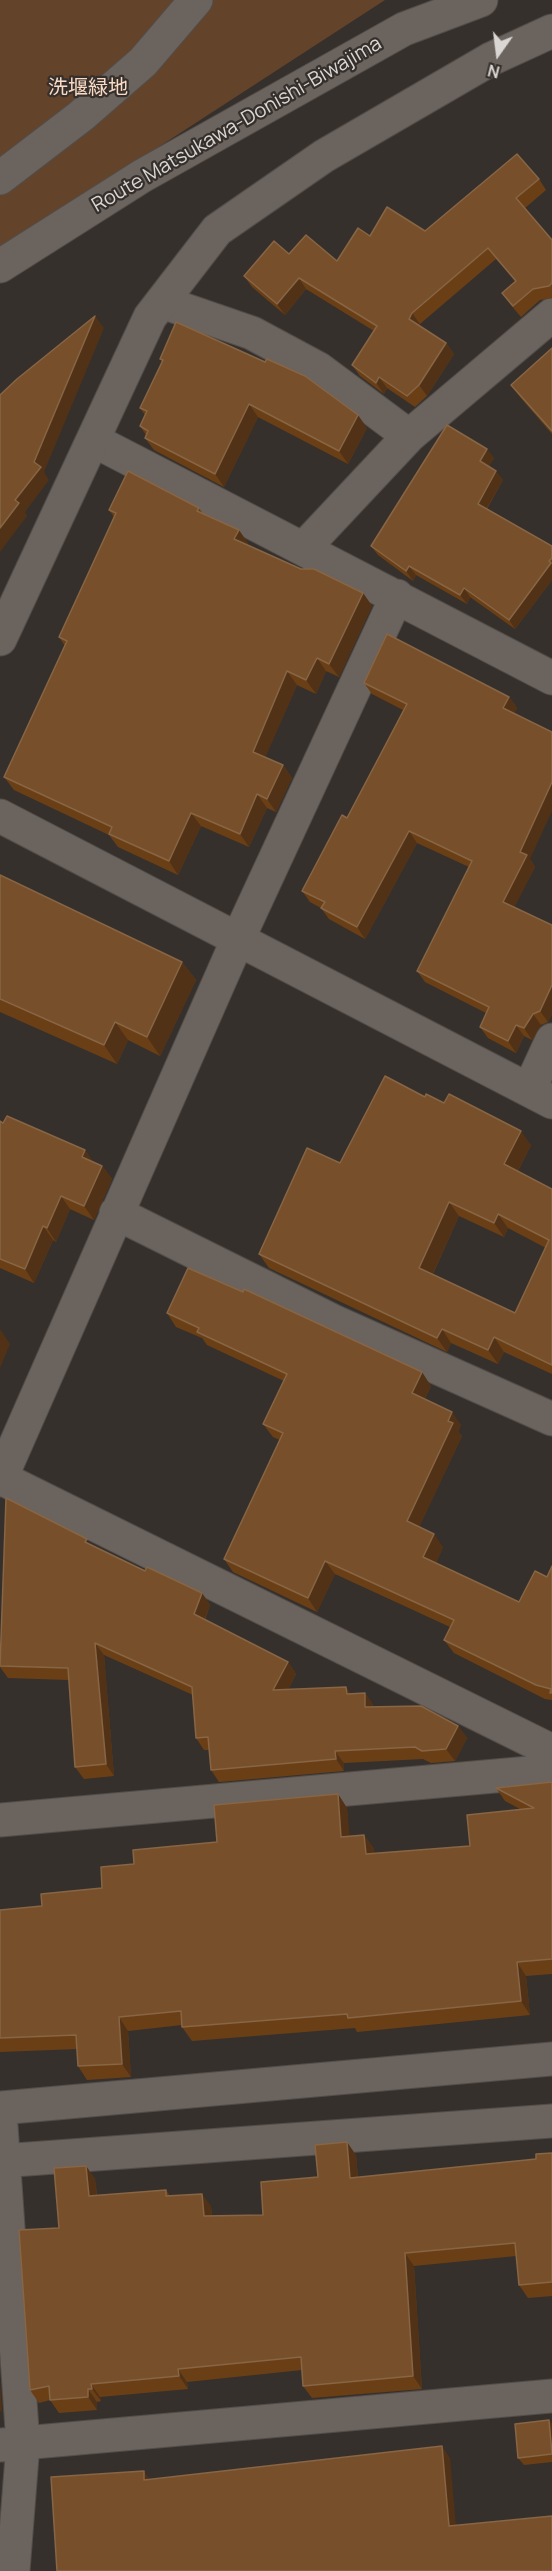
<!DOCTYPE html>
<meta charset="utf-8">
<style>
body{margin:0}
#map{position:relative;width:552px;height:2571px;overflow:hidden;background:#36302c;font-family:Manrope,sans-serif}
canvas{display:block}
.north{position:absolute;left:468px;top:24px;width:60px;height:60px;-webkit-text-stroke:4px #36302c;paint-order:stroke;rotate:194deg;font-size:16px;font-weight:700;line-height:24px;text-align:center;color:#dad6d3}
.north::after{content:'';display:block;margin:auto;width:21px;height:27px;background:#dad6d3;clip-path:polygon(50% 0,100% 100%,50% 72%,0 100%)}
</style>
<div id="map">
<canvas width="552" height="2571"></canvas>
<div class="north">N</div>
</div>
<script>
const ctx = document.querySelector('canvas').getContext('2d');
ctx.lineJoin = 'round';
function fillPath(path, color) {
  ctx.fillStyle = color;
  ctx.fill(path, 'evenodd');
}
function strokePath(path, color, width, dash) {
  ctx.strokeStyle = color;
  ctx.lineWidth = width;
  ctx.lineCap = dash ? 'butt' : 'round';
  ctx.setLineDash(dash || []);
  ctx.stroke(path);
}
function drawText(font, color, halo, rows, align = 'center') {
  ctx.font = font + ' Manrope,"Noto Sans JP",sans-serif';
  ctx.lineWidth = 4.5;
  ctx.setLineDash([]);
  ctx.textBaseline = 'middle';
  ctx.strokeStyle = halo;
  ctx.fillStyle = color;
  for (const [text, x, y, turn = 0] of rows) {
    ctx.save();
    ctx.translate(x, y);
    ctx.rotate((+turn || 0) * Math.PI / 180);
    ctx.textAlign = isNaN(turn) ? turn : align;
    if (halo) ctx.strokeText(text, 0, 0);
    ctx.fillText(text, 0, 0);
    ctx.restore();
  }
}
fillPath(new Path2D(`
 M0 0H385L0 250Z`), '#64432b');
const minor = new Path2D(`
 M0 178 81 116 143 62 196 0
 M162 302 252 333 319 369 409 436
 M93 440 552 678
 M303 549 409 436 552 315
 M0 816 552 1102
 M529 1090 552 1040
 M116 1213 333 1321 552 1419
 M1 1478 552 1751
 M0 1480 238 939 397 596
 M0 1820 552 1771
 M0 2108 552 2059
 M0 2111 23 2444 13 2571
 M0 2161 552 2121
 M0 2445 552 2396`);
const tertiary = new Path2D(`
 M0 639 150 317 217 230 324 156 491 59 552 31`);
const secondary = new Path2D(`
 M0 266 142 176 404 29 481 0`);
strokePath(minor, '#524d49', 35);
strokePath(tertiary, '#524d49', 35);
strokePath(secondary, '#524d49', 35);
strokePath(minor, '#6a635e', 33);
strokePath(tertiary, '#6a635e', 33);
strokePath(secondary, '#6a635e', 33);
fillPath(new Path2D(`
 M539 179 546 190 525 208 552 240V298L540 300 521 317 510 304 502 293 515 281 496 259 420 324 419 325 446 343 454 354 427 396 415 407 387 388 384 394 360 376 352 365 374 331 306 289 285 315 252 287 244 276 289 254 337 261 370 236 425 231Z
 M552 348V434L520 397 511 385Z
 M160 359 367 428 348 464 258 417 224 487 154 450 145 438 146 435 140 426 145 415 140 408 162 362Z
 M494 458 489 466 503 480 487 509 552 546V580L515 629 470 597 467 604 416 575 413 581 378 555 371 546Z
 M199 508 203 514 248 543 247 545 301 569 363 593 372 606 339 677 326 671 316 694 297 685 265 757 283 765 292 778 276 812 267 808 249 847 201 826 178 875 118 847 109 835 14 790 4 777 65 646 59 637 114 517 109 510Z
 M364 683 509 697 517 708 514 713 530 859 535 867 514 907 552 925V1014L548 1022 541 1025 532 1040 524 1036 516 1053 488 1038 480 1027 486 1013 425 982 417 971 469 867 417 843 365 939 329 919 321 908 310 902 302 891 347 818 403 710 372 694Z
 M0 875 182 962 196 980 160 1056 128 1040 117 1064 0 1012Z
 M425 1097 531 1145 518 1171 552 1189V1374L504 1352 498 1364 451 1343 447 1352 269 1268 259 1254 340 1163ZM459 1216 504 1237 508 1228 546 1248 515 1313 433 1274Z
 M0 1121 85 1150 93 1162 102 1166 112 1179 94 1220 70 1209 56 1242 53 1240 34 1283 0 1268Z
 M167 1313 431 1386 425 1399 461 1425 458 1432 462 1436 419 1527 443 1547 436 1563 519 1602 547 1577 552 1566V1700L545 1699 454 1653 444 1640 450 1627 335 1574 317 1612 233 1572 224 1559 280 1440 273 1437 263 1424 284 1381 207 1345 202 1338 176 1327Z
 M92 1546 145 1571 202 1593 210 1605 205 1620 288 1662 296 1674 288 1690 351 1694 365 1693 373 1705V1707L458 1726 467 1738 455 1761 431 1763 423 1759 344 1763V1771L219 1782 211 1770 209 1750H204L196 1738 193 1695 104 1655 114 1776 84 1779 75 1767 69 1680 8 1678 0 1667V1649Z
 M552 1782V1974L526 1976 530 2015 357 2032 355 2028 192 2041 182 2027V2025L128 2031 131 2077 87 2080 78 2066 77 2049 0 2052V1910L42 1906 102 1888 134 1864 217 1842 338 1794 347 1808 349 1836 364 1835 374 1849V1853L470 1846 520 1809 505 1801 496 1788Z
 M552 2153V2296L528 2298 519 2285 516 2256 414 2266 422 2389 312 2398 303 2386 302 2370 187 2382 188 2389 100 2397 101 2401 97 2402V2410L59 2413 50 2400 39 2403 30 2390 59 2228 86 2166 95 2179 97 2195 166 2190 170 2196 211 2206 212 2216 263 2215 318 2177 356 2155 358 2177 536 2159Z
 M549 2420 552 2424V2462L524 2465 518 2458Z`), '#6b3f16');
fillPath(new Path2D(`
 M299 278 306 289 285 315 277 304Z
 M412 313 420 324 417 330 409 319Z
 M95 316 104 328 44 472 49 480 25 512 27 516 0 552V528L34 462Z
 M446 343 454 354 427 396 419 385Z
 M379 377 387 388 384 394 376 383Z
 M249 404 258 417 224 487 215 474Z
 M358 415 367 428 348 464 339 451Z
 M487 449 494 458 486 471 480 461Z
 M496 471 503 480 484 513 478 504Z
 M239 530 248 543 244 552 234 539Z
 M551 563 552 565V580L515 629 509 620Z
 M409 566 416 575 413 581 406 571Z
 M464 588 470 597 467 604 460 595Z
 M363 593 372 606 339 677 329 664Z
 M317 658 326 671 316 694 306 680Z
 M287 671 297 685 262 765 253 752Z
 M509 697 517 708 511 720 503 708Z
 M283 765 292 778 276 812 267 799Z
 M552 782V811L530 859 535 867 511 914 503 902 520 852Z
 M257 794 267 808 249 847 240 834Z
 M191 813 201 826 178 875 169 861Z
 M409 831 417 843 365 939 357 927Z
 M182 962 196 980 160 1056 147 1037Z
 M552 985V1014L548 1022 540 1011Z
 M533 1014 541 1025 532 1040 524 1028Z
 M115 1022 128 1040 117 1064 104 1045Z
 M516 1025 524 1036 516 1053 508 1041Z
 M521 1131 531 1145 514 1178 504 1164Z
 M85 1150 95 1164 82 1157Z
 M102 1166 112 1179 94 1220 84 1206Z
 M61 1196 70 1209 56 1242 47 1228Z
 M449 1202 459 1216 429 1282 419 1268Z
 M498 1214 508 1228 504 1237 494 1223Z
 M43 1226 53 1240 34 1283 25 1269Z
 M0 1329 10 1344 0 1368Z
 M442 1329 451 1343 447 1352 437 1338Z
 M494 1337 504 1352 498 1364 488 1350Z
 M422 1372 431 1386 421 1407 412 1393Z
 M452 1412 461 1425 458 1432 462 1436 416 1534 407 1521Z
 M434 1534 443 1547 433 1570 423 1557Z
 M325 1561 335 1574 317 1612 308 1598Z
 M202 1593 210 1605 202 1626 194 1614Z
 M95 1643 104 1655 114 1776 106 1764Z
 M288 1662 296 1674 282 1702 273 1690Z
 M346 1687 355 1699 347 1694Z
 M365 1693 373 1705 374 1720 365 1707Z
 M458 1726 467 1738 455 1761 446 1749Z
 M335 1751 344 1763V1771L336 1759Z
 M338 1794 347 1808 351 1851 341 1837Z
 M364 1835 374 1849 375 1868 366 1854Z
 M517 1962 526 1976 530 2015 521 2001Z
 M119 2017 128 2031 131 2077 122 2064Z
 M347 2142 356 2155 359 2190 350 2178Z
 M86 2166 95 2179 98 2209 89 2196Z
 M202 2194 211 2206 213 2229 204 2216Z
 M405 2253 414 2266 422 2389 413 2376Z
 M178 2369 187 2382 188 2389 179 2376Z
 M0 2383 2 2409V2412L0 2410Z
 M91 2384 100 2397 101 2401 92 2389Z
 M88 2389 97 2402V2410L88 2397Z
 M549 2420 552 2424V2446Z
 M442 2446 450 2458 457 2538 449 2526Z
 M144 2471 152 2483 144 2480Z`), '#513216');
const building = new Path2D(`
 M517 154 539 179 516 198 552 240V283L549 286 533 289 513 306 502 293 516 281 488 248 412 313 409 319 446 343 419 385 407 396 379 377 376 383 352 365 377 326 299 278 277 304 244 276 274 241 289 254 306 235 337 261 358 228 370 236 387 207 425 231Z
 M95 316 34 462 41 467 15 500 19 503 0 528V395L17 379Z
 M176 322 265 362 267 359 305 376 358 415 339 451 249 404 215 474 145 438 148 431 140 426 147 411 140 408 163 360 160 359Z
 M552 348V431L511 385Z
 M447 425 487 449 480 461 496 471 478 504 552 546V558L549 561 551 563 509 620 464 588 460 595 409 566 406 571 371 546Z
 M128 471 199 508 197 511 239 530 234 539 301 569H314L363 593 329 664 317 658 306 680 287 671 253 752 283 765 267 799 257 794 240 834 191 813 169 861 109 834 112 827 4 777 67 641 59 637 116 513 109 510Z
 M387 634 509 697 503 708 552 732V782L520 852 527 855 503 902 552 925V985L540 1011 533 1014 524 1028 516 1025 508 1041 480 1027 489 1007 417 971 472 861 409 831 357 927 321 908 325 902 302 891 342 815 347 818 407 704 364 683Z
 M0 875 182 962 147 1037 115 1022 104 1045 0 999Z
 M385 1076 425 1097 426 1094 444 1103 449 1094 521 1131 504 1164 552 1189V1365L494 1337 488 1350 442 1329 437 1338 259 1254 307 1148 340 1163ZM449 1202 494 1223 498 1214 549 1240 515 1313 419 1268Z
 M7 1116 85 1150 82 1157 102 1166 84 1206 61 1196 47 1228 43 1226 25 1269 0 1259V1121L3 1123Z
 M188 1268 243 1292 244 1289 422 1372 412 1393 452 1412 448 1421 453 1423 407 1521 434 1534 423 1557 519 1602 535 1571 547 1577 552 1566V1693H550L551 1689 536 1685 444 1640 454 1620 325 1561 308 1598 224 1559 283 1433 263 1424 287 1374 197 1332 199 1328 167 1313Z
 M6 1498 87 1539 85 1542 145 1571 147 1567 202 1593 194 1614 288 1662 273 1690 346 1687 347 1694 365 1693V1707L421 1706 458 1726 446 1749 422 1751 415 1747 335 1751 336 1759 211 1770 208 1737 196 1738 192 1687 95 1643 106 1764 75 1767 68 1668 0 1666Z
 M552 1782V1959L517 1962 521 2001 348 2018 347 2014 182 2027 181 2011 119 2017 122 2064 78 2066 76 2035 0 2038V1910L42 1906 41 1894 102 1888 101 1867 134 1864 133 1850 217 1842 214 1805 338 1794 341 1837 364 1835 366 1854 470 1846 467 1815 534 1808 496 1788Z
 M347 2142 350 2178 536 2159V2154L552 2153V2282L519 2285 515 2243 405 2253 413 2376 303 2386 301 2357 178 2369 179 2376 91 2384 92 2389H88V2397L50 2400 49 2386 30 2390 19 2230 59 2228 54 2168 86 2166 89 2196 166 2190V2196L202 2194 204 2216 263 2215 261 2182 318 2177 315 2145Z
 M549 2420 552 2454 518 2458 515 2424Z
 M442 2446 449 2526 552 2516V2571H57L51 2477 144 2471V2480Z`);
fillPath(building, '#77502b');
strokePath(building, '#876545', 1.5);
drawText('20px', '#f9dac4', '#36302c', [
 ["洗堰緑地",88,88]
]);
drawText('20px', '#dad6d3', '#36302c', [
 ["Route Matsukawa-Donishi-Biwajima",237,125,-30]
]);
</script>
